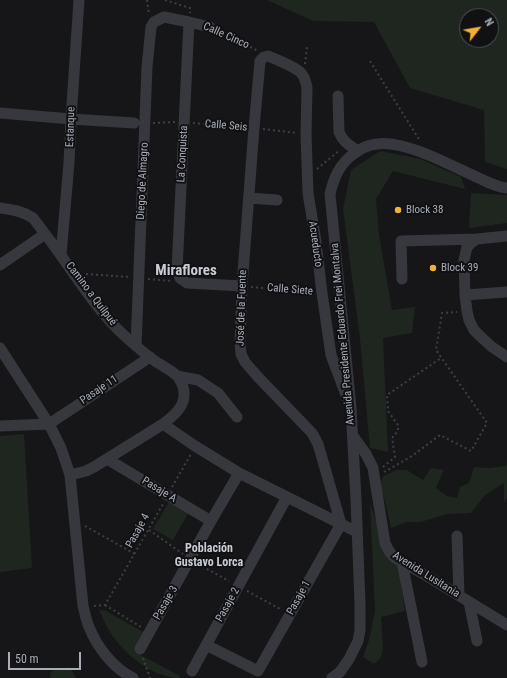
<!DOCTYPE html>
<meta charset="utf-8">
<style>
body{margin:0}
#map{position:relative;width:507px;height:678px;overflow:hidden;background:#161618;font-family:"Roboto Condensed",sans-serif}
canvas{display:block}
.north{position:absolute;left:459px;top:8px;width:40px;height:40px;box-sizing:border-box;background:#111113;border:1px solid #4d4f55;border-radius:50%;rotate:59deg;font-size:11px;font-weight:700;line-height:16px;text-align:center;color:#a8adb8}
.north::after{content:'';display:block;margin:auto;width:14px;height:18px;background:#f2b134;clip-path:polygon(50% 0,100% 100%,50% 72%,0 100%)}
.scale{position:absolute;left:8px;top:652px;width:73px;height:18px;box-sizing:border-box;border:2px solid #a8adb8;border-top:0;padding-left:5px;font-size:12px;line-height:14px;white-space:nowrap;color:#a8adb8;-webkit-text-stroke:3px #111113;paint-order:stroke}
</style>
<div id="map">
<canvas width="507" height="678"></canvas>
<div class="north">N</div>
<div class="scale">50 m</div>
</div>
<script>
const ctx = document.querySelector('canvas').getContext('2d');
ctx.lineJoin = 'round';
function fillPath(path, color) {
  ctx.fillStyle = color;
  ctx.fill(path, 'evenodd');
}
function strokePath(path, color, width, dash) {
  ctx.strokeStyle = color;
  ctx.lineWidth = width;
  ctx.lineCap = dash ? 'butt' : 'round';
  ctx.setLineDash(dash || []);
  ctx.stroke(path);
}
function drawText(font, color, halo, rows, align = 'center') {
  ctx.font = font + ' "Roboto Condensed",sans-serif';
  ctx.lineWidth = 4;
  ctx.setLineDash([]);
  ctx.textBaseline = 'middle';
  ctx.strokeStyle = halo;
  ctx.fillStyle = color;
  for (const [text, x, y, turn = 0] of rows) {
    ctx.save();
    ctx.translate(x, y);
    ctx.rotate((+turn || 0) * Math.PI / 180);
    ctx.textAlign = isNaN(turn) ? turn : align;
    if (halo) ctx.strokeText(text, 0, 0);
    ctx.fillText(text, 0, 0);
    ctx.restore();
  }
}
fillPath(new Path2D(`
 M267 0H507V169L485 162 484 110 410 88 374 22 313 21ZM467 16H491V40H467Z
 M380 151 420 159 461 177 465 189 393 171 376 199 379 235 392 310 415 307 412 333 383 338 388 452 370 448 360 338 343 209 351 170Z
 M471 193 507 195V223L469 228Z
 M24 434 32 568 0 572V436Z
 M507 458V498L504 502V483L485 495 471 513 447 514 421 522H406L391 528 386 505 380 486 383 476 397 470H407L413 474 423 480 431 468 444 470 436 488 447 496 457 498 460 487 469 483 474 467 489 468 506 466Z
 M171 499 190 510 173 540 153 529Z
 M370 503 384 545 398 560 405 611 381 617 383 650 381 657 374 664 363 657 369 640 375 611Z
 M99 610 106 611 145 633 135 652 180 676V678C151 678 120 651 107 627 104 621 102 615 99 610Z
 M70 667 76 678H50L51 671Z`), '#1e261f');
strokePath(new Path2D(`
 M147 0 149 15
 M165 0 190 8V13
 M219 31 258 51
 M370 61 420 141
 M305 64 307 47
 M153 123 175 122
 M193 123 245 127
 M263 129 297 133
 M317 169 340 150
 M86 274 130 277
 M148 279 172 281
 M251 287 313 292
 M383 467 395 457 392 438 398 431V425L388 411 387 395 441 358
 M384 472 412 456 440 435 471 451 487 423 436 350 442 313 457 312
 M172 487 191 454
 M85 526 135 554
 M149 530 183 554
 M198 564 229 581
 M247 591 282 610
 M105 605 141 627
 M94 606 105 605 163 504
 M143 658 150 678`), '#3d3f44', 2, [2, 3]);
strokePath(new Path2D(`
 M189 22 177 270 180 278 187 283 242 286
 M338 96 339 132C343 142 349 145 358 151
 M0 113 71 119 134 123
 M249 198 277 200
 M0 208C12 210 23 211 33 218 43 231 53 244 62 257 82 285 101 315 127 338 136 346 145 354 155 361 162 366 172 370 178 377 180 380 182 383 183 387 188 404 175 415 163 424L195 446 239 473 357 532
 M507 236 477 239 471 243 467 247 464 260 465 295 467 311 469 320 474 330 481 337 492 347 507 357
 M61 255 69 163 71 119 79 0
 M0 265 45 234
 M402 279 401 241 477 239
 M465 295 507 292
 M136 346 147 67 151 27 154 22 164 17 189 22 210 27
 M0 348 49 424 61 448 70 475 83 606C85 613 86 620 89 627 97 647 113 668 133 678
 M177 376 198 380 218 393 237 417
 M49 424 150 357
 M0 426 49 424
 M353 436 366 454 373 468 385 543 389 551 394 557 402 562 427 576 507 625
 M107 459 211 521
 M70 475 86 471 94 467 163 424
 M457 536 459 595
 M402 562 422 662
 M469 602 477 641
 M206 645 258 671 341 524 318 444 312 433 258 377 245 362 241 354 240 342 242 286 254 128 260 61 264 57 268 56C277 60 294 66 301 73 305 77 306 82 307 88L306 134 308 193 316 242 322 293 331 355 351 408
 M140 649 211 521 239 473
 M192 671 287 497
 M332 678 340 672 349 659 358 641 360 630V604L356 499 351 408 330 194C334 177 340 163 355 153 361 148 369 145 377 144 405 139 455 168 481 179 489 183 498 187 507 188`), '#37383d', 11);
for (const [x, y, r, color] of [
 [398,210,4,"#f2b134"],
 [433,268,4,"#f2b134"]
]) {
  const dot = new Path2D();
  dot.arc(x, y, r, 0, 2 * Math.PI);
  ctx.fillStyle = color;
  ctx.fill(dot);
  strokePath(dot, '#111113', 1.5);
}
drawText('11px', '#a8adb8', '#111113', [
 ["Calle Cinco",226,36,24],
 ["Calle Seis",226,126,5],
 ["Estanque",71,127,-88],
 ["La Conquista",183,154,-87],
 ["Diego de Almagro",143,181,-87],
 ["Acueducto",315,244,82],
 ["Calle Siete",290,290,5],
 ["Camino a Quilpué",91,294,53],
 ["José de la Fuente",242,308,-88],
 ["Avenida Presidente Eduardo Frei Montalva",343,334,-95],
 ["Pasaje 11",99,390,-34],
 ["Pasaje A",159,490,31],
 ["Pasaje 4",138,531,-61],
 ["Avenida Lusitania",426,575,32],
 ["Pasaje 1",299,598,-61],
 ["Pasaje 3",166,603,-60],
 ["Pasaje 2",228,605,-61]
]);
drawText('11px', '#a8adb8', '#111113', [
 ["Block 38",406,210],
 ["Block 39",441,268]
], 'left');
drawText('bold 12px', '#c9ccd4', '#111113', [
 ["Población",209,549],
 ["Gustavo Lorca",209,563]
]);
drawText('bold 15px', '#c9ccd4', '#111113', [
 ["Miraflores",186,271]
]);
</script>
